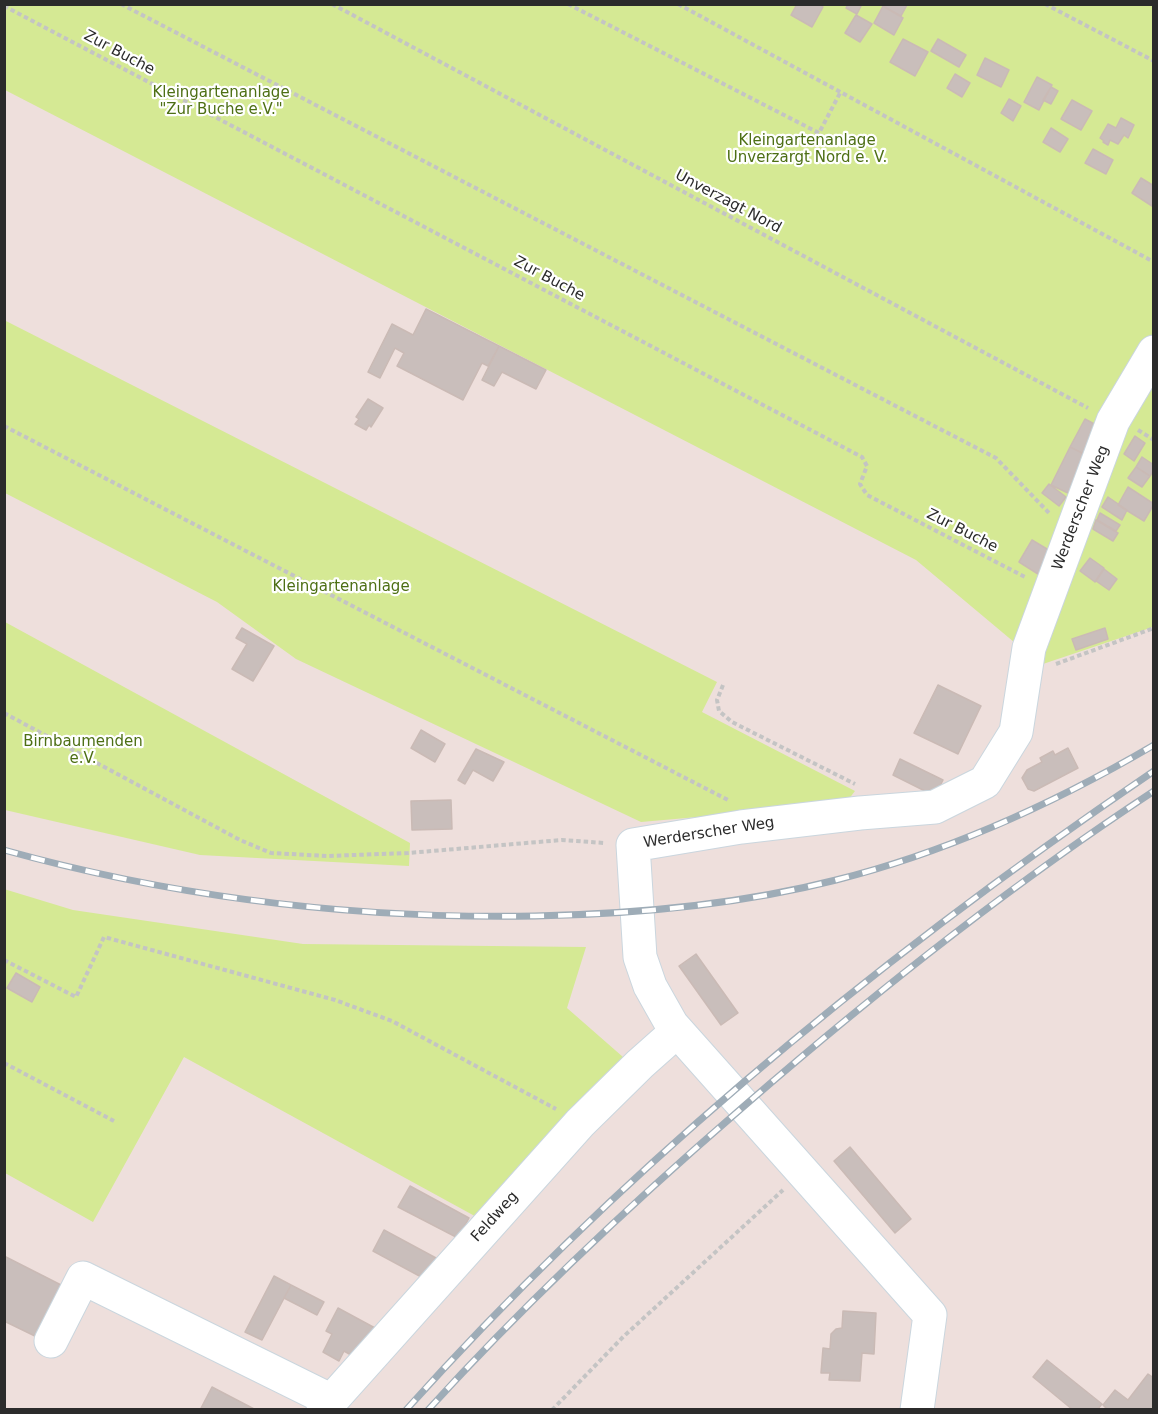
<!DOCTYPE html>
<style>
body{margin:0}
#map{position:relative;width:1158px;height:1414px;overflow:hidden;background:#eedfdc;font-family:"DejaVu Sans",sans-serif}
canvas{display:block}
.frame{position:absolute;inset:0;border:6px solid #2b2b2b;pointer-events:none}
</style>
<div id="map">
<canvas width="1158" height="1414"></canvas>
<div class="frame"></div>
</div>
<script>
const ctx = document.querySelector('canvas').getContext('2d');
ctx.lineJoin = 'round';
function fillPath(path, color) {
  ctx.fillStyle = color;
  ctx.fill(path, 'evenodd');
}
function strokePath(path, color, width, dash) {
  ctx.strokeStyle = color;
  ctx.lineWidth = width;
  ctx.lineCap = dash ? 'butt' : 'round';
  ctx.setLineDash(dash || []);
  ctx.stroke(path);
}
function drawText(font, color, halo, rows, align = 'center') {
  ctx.font = font + ' "DejaVu Sans",sans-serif';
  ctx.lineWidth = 4.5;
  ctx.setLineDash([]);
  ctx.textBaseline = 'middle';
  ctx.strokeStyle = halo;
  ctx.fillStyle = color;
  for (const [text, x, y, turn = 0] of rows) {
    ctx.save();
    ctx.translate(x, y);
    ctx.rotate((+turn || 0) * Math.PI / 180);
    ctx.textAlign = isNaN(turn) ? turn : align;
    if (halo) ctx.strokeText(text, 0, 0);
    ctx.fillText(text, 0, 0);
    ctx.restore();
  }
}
fillPath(new Path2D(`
 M4 5H1153V627L1043 664 1033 658 916 560 5 90Z
 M4 320 717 682 702 712 855 791 845 804 641 822 296 659 217 602 5 493Z
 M5 622 410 843 409 866 200 855 5 810Z
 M4 889 73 910 303 944 586 947 567 1008 623 1057 482 1220 184 1057 93 1222 5 1173Z`), '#d5e994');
const building = new Path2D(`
 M797 4H820L823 7 812 27 791 15Z
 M848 4H862L857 14 846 8Z
 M884 4H906L907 5 901 16 883 6Z
 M883 6 903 18 894 35 874 23Z
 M856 15 872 24 860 42 845 33Z
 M903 39 928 52 915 76 890 62Z
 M938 39 966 55 959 67 931 51Z
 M985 58 1009 70 1001 87 977 75Z
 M955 74 970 83 962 97 947 88Z
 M1037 77 1052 85 1039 110 1024 102Z
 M1051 87 1058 91 1051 104 1043 100Z
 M1009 99 1021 106 1013 121 1001 113Z
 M1072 100 1092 111 1081 130 1061 119Z
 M1121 118 1134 125 1128 138 1124 135 1118 144 1110 140 1108 145 1103 142 1104 141 1100 138 1108 124 1116 128Z
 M1051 128 1068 139 1060 152 1043 142Z
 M1093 149 1113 160 1106 174 1085 163Z
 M1141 178 1154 186 1152 206 1132 193Z
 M426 309 499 346 488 366 482 363 463 400 397 366 404 353 395 348 380 378 368 372 392 324 413 335Z
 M499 346 546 370 536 389 502 372 494 386 482 380Z
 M368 399 383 408 371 427 369 425 366 430 355 424 359 419 356 417Z
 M1085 419 1102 428 1088 456 1070 447Z
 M1135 436 1145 443 1134 461 1124 454Z
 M1070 447 1088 456 1068 493 1051 485Z
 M1142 457 1154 465V470L1150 476 1136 467Z
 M1136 467 1150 476 1142 487 1128 478Z
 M1049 484 1066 497 1059 506 1042 493Z
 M1128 487 1154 504 1144 521 1118 505Z
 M1108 497 1127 510 1122 520 1102 507Z
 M1100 513 1120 525 1116 531 1097 520Z
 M1096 520 1118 533 1113 541 1093 529Z
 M1032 540 1052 552 1038 574 1019 562Z
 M1090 558 1104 568 1095 582 1080 571Z
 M1104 569 1117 579 1109 590 1096 581Z
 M242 628 274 646 253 681 232 669 247 644 236 638Z
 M1105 628 1108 639 1076 650 1072 639Z
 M938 685 981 706 958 754 914 733Z
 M421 730 445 744 435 762 411 748Z
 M1068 748 1078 768 1034 791 1028 789 1022 778 1027 770 1042 762 1040 758 1053 751 1055 755Z
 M476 749 504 762 493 781 473 770 465 784 458 780Z
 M900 759 943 780 935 796 893 775Z
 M451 800 452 829 412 830 411 801Z
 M696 954 738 1013 721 1025 679 966Z
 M16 973 40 987 32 1002 7 988Z
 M850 1147 911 1219 895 1233 834 1161Z
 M410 1186 469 1218 458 1238 398 1207Z
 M384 1230 436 1258 425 1279 373 1251Z
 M4 1256 65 1287 39 1338 4 1321Z
 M274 1276 291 1285 262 1340 245 1332Z
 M291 1285 324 1302 317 1315 284 1298Z
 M338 1308 375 1328 358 1359 344 1351 339 1361 323 1352 332 1334 326 1331Z
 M843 1311 876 1313 874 1354 862 1353 860 1381 829 1380 830 1373H821L823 1348 830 1349 831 1334 836 1329 842 1328Z
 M1047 1360 1102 1404 1097 1410H1073L1033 1377Z
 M1148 1374 1154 1378V1410H1108L1103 1405 1115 1390 1128 1400Z
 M212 1387 256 1410H200Z`);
fillPath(building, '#c9bebb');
strokePath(building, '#cabab5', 1.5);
const minor = new Path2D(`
 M51 1341 83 1278 330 1400
 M323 1410 580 1123 640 1064 676 1032
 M917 1410 930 1315 672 1025 650 986 640 957 633 845 741 827 860 813 935 807 985 782 1016 732 1029 648 1113 421 1154 352`);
strokePath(minor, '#cad6de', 35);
strokePath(new Path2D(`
 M121 4 996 458 1049 513
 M332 4 1088 408
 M568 4 819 133 840 93
 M678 4 1154 262
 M1045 4 1154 61
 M4 6 862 457 867 466 860 484 867 495 1025 577
 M4 426 728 800
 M1138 430 1154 440
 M1056 664 1154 628
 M723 685 717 700 719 711 732 722 855 784
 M4 713 240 840 271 853 327 856 408 853 562 840 604 843
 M4 960 76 997 104 937 335 1000 392 1021 556 1109
 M4 1063 114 1121
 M552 1410 623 1337 783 1190`), '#c4c4c4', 4, [4.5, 3]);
strokePath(minor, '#fff', 33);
const rail = new Path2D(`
 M4 850C177 898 356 919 535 916 636 914 738 905 836 880 948 852 1055 803 1154 745
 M406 1410C624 1167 884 954 1154 771
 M428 1410C526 1302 633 1202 743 1107 873 994 1009 886 1154 791`);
strokePath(rail, '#9eacb7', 7);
strokePath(rail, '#fff', 4.5, [14]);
drawText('15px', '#2b2b2b', '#fff', [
 ["Zur Buche",119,53,28],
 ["Unverzagt Nord",728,202,28],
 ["Zur Buche",549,279,28],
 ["Werderscher Weg",1081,508,-69],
 ["Zur Buche",962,531,27],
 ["Werderscher Weg",709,833,-9],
 ["Feldweg",495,1217,-48]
]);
drawText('15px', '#4d6f14', '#fff', [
 ["Kleingartenanlage",221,93],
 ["\"Zur Buche e.V.\"",221,110],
 ["Kleingartenanlage",807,141],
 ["Unverzargt Nord e. V.",807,158],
 ["Kleingartenanlage",341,587],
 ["Birnbaumenden",83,742],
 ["e.V.",83,759]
]);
</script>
